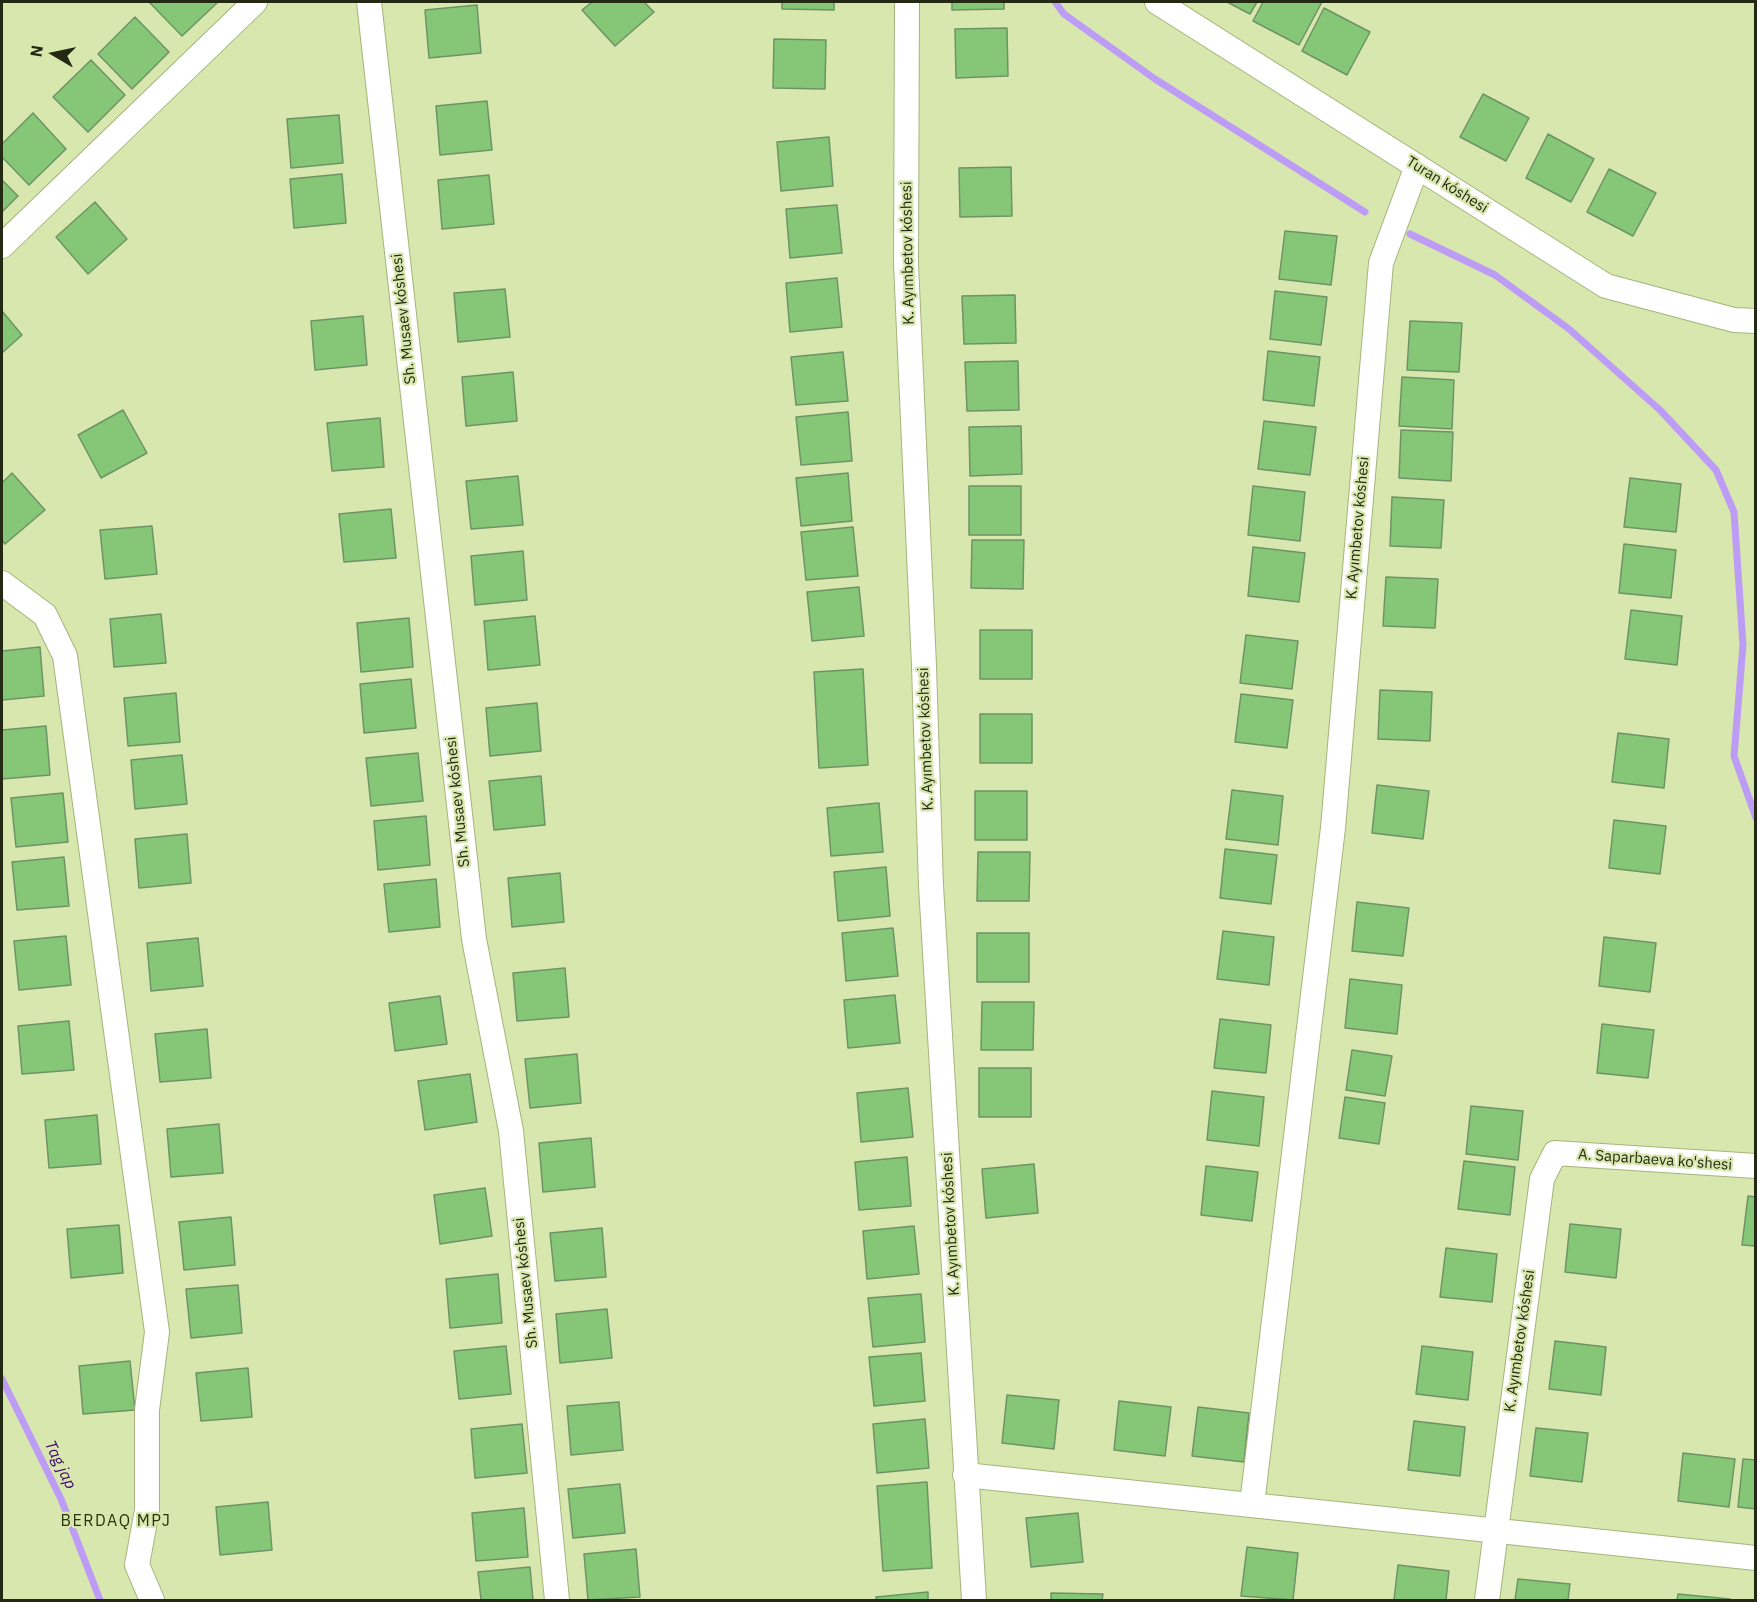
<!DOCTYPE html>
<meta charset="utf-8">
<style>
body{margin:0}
#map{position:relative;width:1757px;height:1602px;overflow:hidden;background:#d8e7ad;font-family:"IBM Plex Sans",sans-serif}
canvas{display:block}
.frame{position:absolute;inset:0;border:3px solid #242913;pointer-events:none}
.north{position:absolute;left:24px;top:24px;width:60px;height:60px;-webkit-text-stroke:4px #d8e7ad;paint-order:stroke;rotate:279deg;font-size:16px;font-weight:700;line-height:24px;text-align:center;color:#242913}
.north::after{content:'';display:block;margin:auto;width:21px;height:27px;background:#242913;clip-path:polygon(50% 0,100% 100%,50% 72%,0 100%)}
</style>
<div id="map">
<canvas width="1757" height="1602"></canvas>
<div class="frame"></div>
<div class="north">N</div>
</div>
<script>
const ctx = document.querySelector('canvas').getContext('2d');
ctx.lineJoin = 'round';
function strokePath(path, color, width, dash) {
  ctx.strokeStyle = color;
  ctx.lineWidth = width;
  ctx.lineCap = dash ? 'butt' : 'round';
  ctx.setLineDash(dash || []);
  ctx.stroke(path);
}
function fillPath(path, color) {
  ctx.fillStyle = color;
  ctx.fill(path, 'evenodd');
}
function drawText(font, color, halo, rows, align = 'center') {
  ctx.font = font + ' "IBM Plex Sans",sans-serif';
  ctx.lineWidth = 4.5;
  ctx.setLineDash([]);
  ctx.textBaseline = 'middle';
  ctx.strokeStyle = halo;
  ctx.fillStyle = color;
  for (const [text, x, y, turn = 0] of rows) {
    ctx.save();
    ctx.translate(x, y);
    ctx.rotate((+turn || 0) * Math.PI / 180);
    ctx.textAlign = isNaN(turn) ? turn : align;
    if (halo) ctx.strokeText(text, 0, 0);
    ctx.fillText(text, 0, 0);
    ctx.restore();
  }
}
strokePath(new Path2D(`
 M1055 2 1064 14 1155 79 1365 212
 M1410 234 1495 275 1569 329 1660 410 1716 470 1734 512 1743 645 1734 756 1756 818
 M2 1379 61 1499 100 1600`), '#bd9cf6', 7);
const building = new Path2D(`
 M149 2H218L182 36Z
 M592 2H644L654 12 615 46 582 10Z
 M782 2H834V10L782 9Z
 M952 2H1004V9L952 10Z
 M1227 2H1257L1250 14Z
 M1263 2H1322L1299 45 1253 21Z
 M477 5 481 53 429 58 425 10Z
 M1324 8 1370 32 1347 75 1302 51Z
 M135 17 169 52 132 89 98 54Z
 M1007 28 1008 76 956 78 955 29Z
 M774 39 826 40 825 89 773 88Z
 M91 60 125 95 88 132 53 97Z
 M1483 94 1529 118 1506 161 1460 137Z
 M487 101 492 150 440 155 436 106Z
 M33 113 66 149 29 185 2 157V144Z
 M339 115 343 163 291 168 287 119Z
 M1548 134 1594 159 1571 202 1526 178Z
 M829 137 833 186 781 191 777 142Z
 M1011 167 1012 216 960 217 959 168Z
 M1609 169 1656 193 1633 236 1587 212Z
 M342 174 346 223 294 228 290 179Z
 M489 175 494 224 442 229 438 180Z
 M2 180 18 196 2 212Z
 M95 202 127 239 88 274 56 237Z
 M837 205 842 253 790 258 786 209Z
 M1285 231 1337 236 1331 285 1279 279Z
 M837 278 842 327 790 332 786 283Z
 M505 289 510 337 458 342 454 293Z
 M1275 291 1327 297 1321 345 1270 339Z
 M1015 295 1016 343 964 344 962 296Z
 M2 311 22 335 2 353Z
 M363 316 367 365 315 370 311 321Z
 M1410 321 1462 323 1459 372 1407 370Z
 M1268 351 1320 357 1314 406 1263 400Z
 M843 352 848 401 796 405 791 357Z
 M1018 361 1019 410 967 411 965 362Z
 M513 372 517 421 466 426 462 377Z
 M1402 377 1454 380 1452 429 1399 426Z
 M123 410 147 453 101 478 78 435Z
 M848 412 852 461 801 465 796 417Z
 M380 418 384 467 332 471 327 423Z
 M1264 421 1316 427 1310 475 1258 469Z
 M1021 426 1022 474 970 476 969 427Z
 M1401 430 1453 432 1451 481 1399 478Z
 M12 473 45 510 5 544 2 540V483Z
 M848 473 852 521 801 526 796 478Z
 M518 476 523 525 471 529 466 481Z
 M1630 478 1681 484 1676 532 1624 527Z
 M969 486H1021V535H969Z
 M1253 486 1305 492 1300 541 1248 535Z
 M1392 497 1444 500 1441 548 1390 546Z
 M391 509 396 558 344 562 339 514Z
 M152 526 157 574 105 579 100 530Z
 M853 527 858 576 806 580 801 532Z
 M972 540H1024L1023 589 971 588Z
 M1624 544 1676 550 1671 598 1619 593Z
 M1253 547 1305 553 1299 602 1248 596Z
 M523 551 527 600 475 605 471 556Z
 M1386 577 1438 579 1435 628 1383 626Z
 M859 587 864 636 812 641 807 592Z
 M1631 610 1682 616 1677 665 1625 659Z
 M161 614 166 663 114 667 110 619Z
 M535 616 540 665 488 670 484 621Z
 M409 618 413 667 361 672 357 623Z
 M980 630H1032V679H980Z
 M1246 635 1298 641 1292 689 1240 683Z
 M40 647 44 696 2 700V651Z
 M863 669 868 765 819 768 814 672Z
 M411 679 416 728 364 733 360 684Z
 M1380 690 1432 692 1430 741 1378 739Z
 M176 693 180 742 128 746 124 698Z
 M1241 694 1293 700 1287 748 1235 742Z
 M537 703 541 751 490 756 486 708Z
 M980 714H1032V763H980Z
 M46 726 50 775 2 779V730Z
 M1618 733 1669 739 1664 788 1612 782Z
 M418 753 423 801 371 806 366 758Z
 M182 755 187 804 135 809 131 760Z
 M541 776 545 825 494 830 489 781Z
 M1377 785 1429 791 1423 839 1372 833Z
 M1232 790 1283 796 1278 845 1226 839Z
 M975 791H1027V840H975Z
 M63 793 68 842 16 847 11 798Z
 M879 803 883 852 831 856 827 808Z
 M426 816 430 865 378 870 374 821Z
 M1614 820 1666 826 1660 874 1609 868Z
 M187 834 191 883 139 888 135 839Z
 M1225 849 1277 855 1271 904 1220 898Z
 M978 852H1030L1029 901H977Z
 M64 857 69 906 17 910 12 862Z
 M886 867 890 916 838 921 834 872Z
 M560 873 564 922 512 927 508 878Z
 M436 879 440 927 389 932 384 884Z
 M1357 902 1409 908 1403 956 1352 951Z
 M893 928 898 976 846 981 842 933Z
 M1223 931 1274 937 1269 985 1217 979Z
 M977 933H1029V982H977Z
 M66 936 71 985 19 990 14 941Z
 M1604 937 1656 943 1650 992 1599 986Z
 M198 938 203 986 151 991 147 943Z
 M565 968 569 1017 517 1021 513 973Z
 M1350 979 1402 985 1397 1034 1345 1028Z
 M895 995 900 1043 848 1048 844 1000Z
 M440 996 447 1044 395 1051 389 1003Z
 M982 1002H1034L1033 1050H981Z
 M1220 1019 1271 1025 1266 1073 1214 1068Z
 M69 1021 74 1070 22 1074 18 1026Z
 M1602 1024 1654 1030 1648 1078 1597 1073Z
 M207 1029 211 1078 160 1082 155 1034Z
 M1352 1050 1392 1056 1385 1096 1346 1090Z
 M577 1054 581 1103 530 1108 525 1059Z
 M979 1068H1031V1117H979Z
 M470 1074 477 1122 425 1130 418 1081Z
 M908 1088 913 1137 861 1142 857 1093Z
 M1212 1091 1264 1097 1259 1146 1207 1140Z
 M1345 1097 1385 1103 1379 1144 1339 1138Z
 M1471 1106 1523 1111 1518 1160 1466 1154Z
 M97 1115 101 1164 49 1168 45 1120Z
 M219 1124 223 1173 171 1177 167 1129Z
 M591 1138 595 1187 543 1192 539 1143Z
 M907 1157 911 1206 859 1210 855 1162Z
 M1464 1161 1515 1167 1510 1215 1458 1209Z
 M1034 1164 1038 1213 986 1218 982 1169Z
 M1206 1166 1258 1172 1252 1221 1201 1215Z
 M485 1188 492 1236 440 1244 434 1195Z
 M1748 1196 1756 1197V1246L1742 1245Z
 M231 1217 235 1265 184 1270 179 1222Z
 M1570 1224 1621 1229 1616 1278 1565 1272Z
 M119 1225 123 1273 71 1278 67 1229Z
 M914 1226 919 1274 867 1279 863 1231Z
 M602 1228 606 1277 555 1281 550 1233Z
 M1446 1248 1497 1254 1492 1302 1440 1297Z
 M498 1274 502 1323 450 1328 446 1279Z
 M238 1285 242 1333 191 1338 186 1289Z
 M921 1294 925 1342 873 1347 868 1298Z
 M607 1309 612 1358 560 1363 556 1314Z
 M1555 1341 1606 1347 1601 1395 1549 1389Z
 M506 1346 511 1394 459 1399 454 1351Z
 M1422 1346 1473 1352 1468 1400 1416 1394Z
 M921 1353 925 1401 874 1406 869 1357Z
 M130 1361 135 1410 83 1414 79 1366Z
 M248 1368 252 1417 201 1421 196 1373Z
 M1007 1395 1059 1400 1054 1449 1002 1443Z
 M1119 1401 1171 1407 1165 1456 1114 1450Z
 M619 1402 623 1450 571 1455 567 1406Z
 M1198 1407 1249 1413 1244 1462 1192 1456Z
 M925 1419 929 1468 877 1473 873 1424Z
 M1414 1421 1465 1427 1460 1476 1408 1470Z
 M522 1424 527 1473 475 1478 471 1429Z
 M1536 1428 1588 1433 1582 1482 1530 1476Z
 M1683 1453 1735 1459 1729 1507 1678 1501Z
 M1743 1459 1756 1460V1509L1738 1507Z
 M927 1482 932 1568 883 1571 877 1486Z
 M620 1484 625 1533 573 1538 568 1489Z
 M268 1502 272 1550 220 1555 216 1507Z
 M524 1508 528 1557 476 1561 472 1513Z
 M1078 1513 1083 1562 1031 1567 1026 1518Z
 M1247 1547 1298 1553 1293 1600 1241 1596Z
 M636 1549 640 1597 588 1600 584 1554Z
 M1398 1565 1449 1571 1446 1600H1394Z
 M530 1567 533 1600H481L478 1572Z
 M1518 1579 1570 1584 1568 1600H1515Z
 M928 1592V1600H876V1597Z
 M1051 1593 1103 1594 1102 1600H1051Z
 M1678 1594 1730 1599V1600H1677Z`);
fillPath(building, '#85c776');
strokePath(building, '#6e9366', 1.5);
const street = new Path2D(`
 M369 2 474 939 511 1131 557 1600
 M907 2 906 264 924 666 931 886 974 1600
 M1157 2 1606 286 1734 320 1756 321
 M2 246 255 2
 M2 583 45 615 65 656 157 1332 147 1410V1510L137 1565 152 1600
 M965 1475 1756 1558
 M1252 1504 1333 828 1381 263 1417 166
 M1487 1600 1542 1179 1555 1153 1756 1166`);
strokePath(street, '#a6b47c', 26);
strokePath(street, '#fff', 24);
drawText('15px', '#242913', '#d8e7ad', [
 ["Turan kóshesi",1447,185,32],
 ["K. Ayımbetov kóshesi",908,253,-91],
 ["Sh. Musaev kóshesi",404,319,-96],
 ["K. Ayımbetov kóshesi",1358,528,-85],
 ["K. Ayımbetov kóshesi",926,739,-92],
 ["Sh. Musaev kóshesi",458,802,-96],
 ["A. Saparbaeva ko'shesi",1655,1160,4],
 ["K. Ayımbetov kóshesi",951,1224,-93],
 ["Sh. Musaev kóshesi",526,1283,-96],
 ["K. Ayımbetov kóshesi",1520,1341,-82]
]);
drawText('italic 16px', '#3c006f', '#d8e7ad', [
 ["Tag jap",60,1465,64]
]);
ctx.letterSpacing = '1.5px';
drawText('16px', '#2b330a', '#d8e7ad', [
 ["BERDAQ MPJ",116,1521]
]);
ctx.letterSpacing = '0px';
</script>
